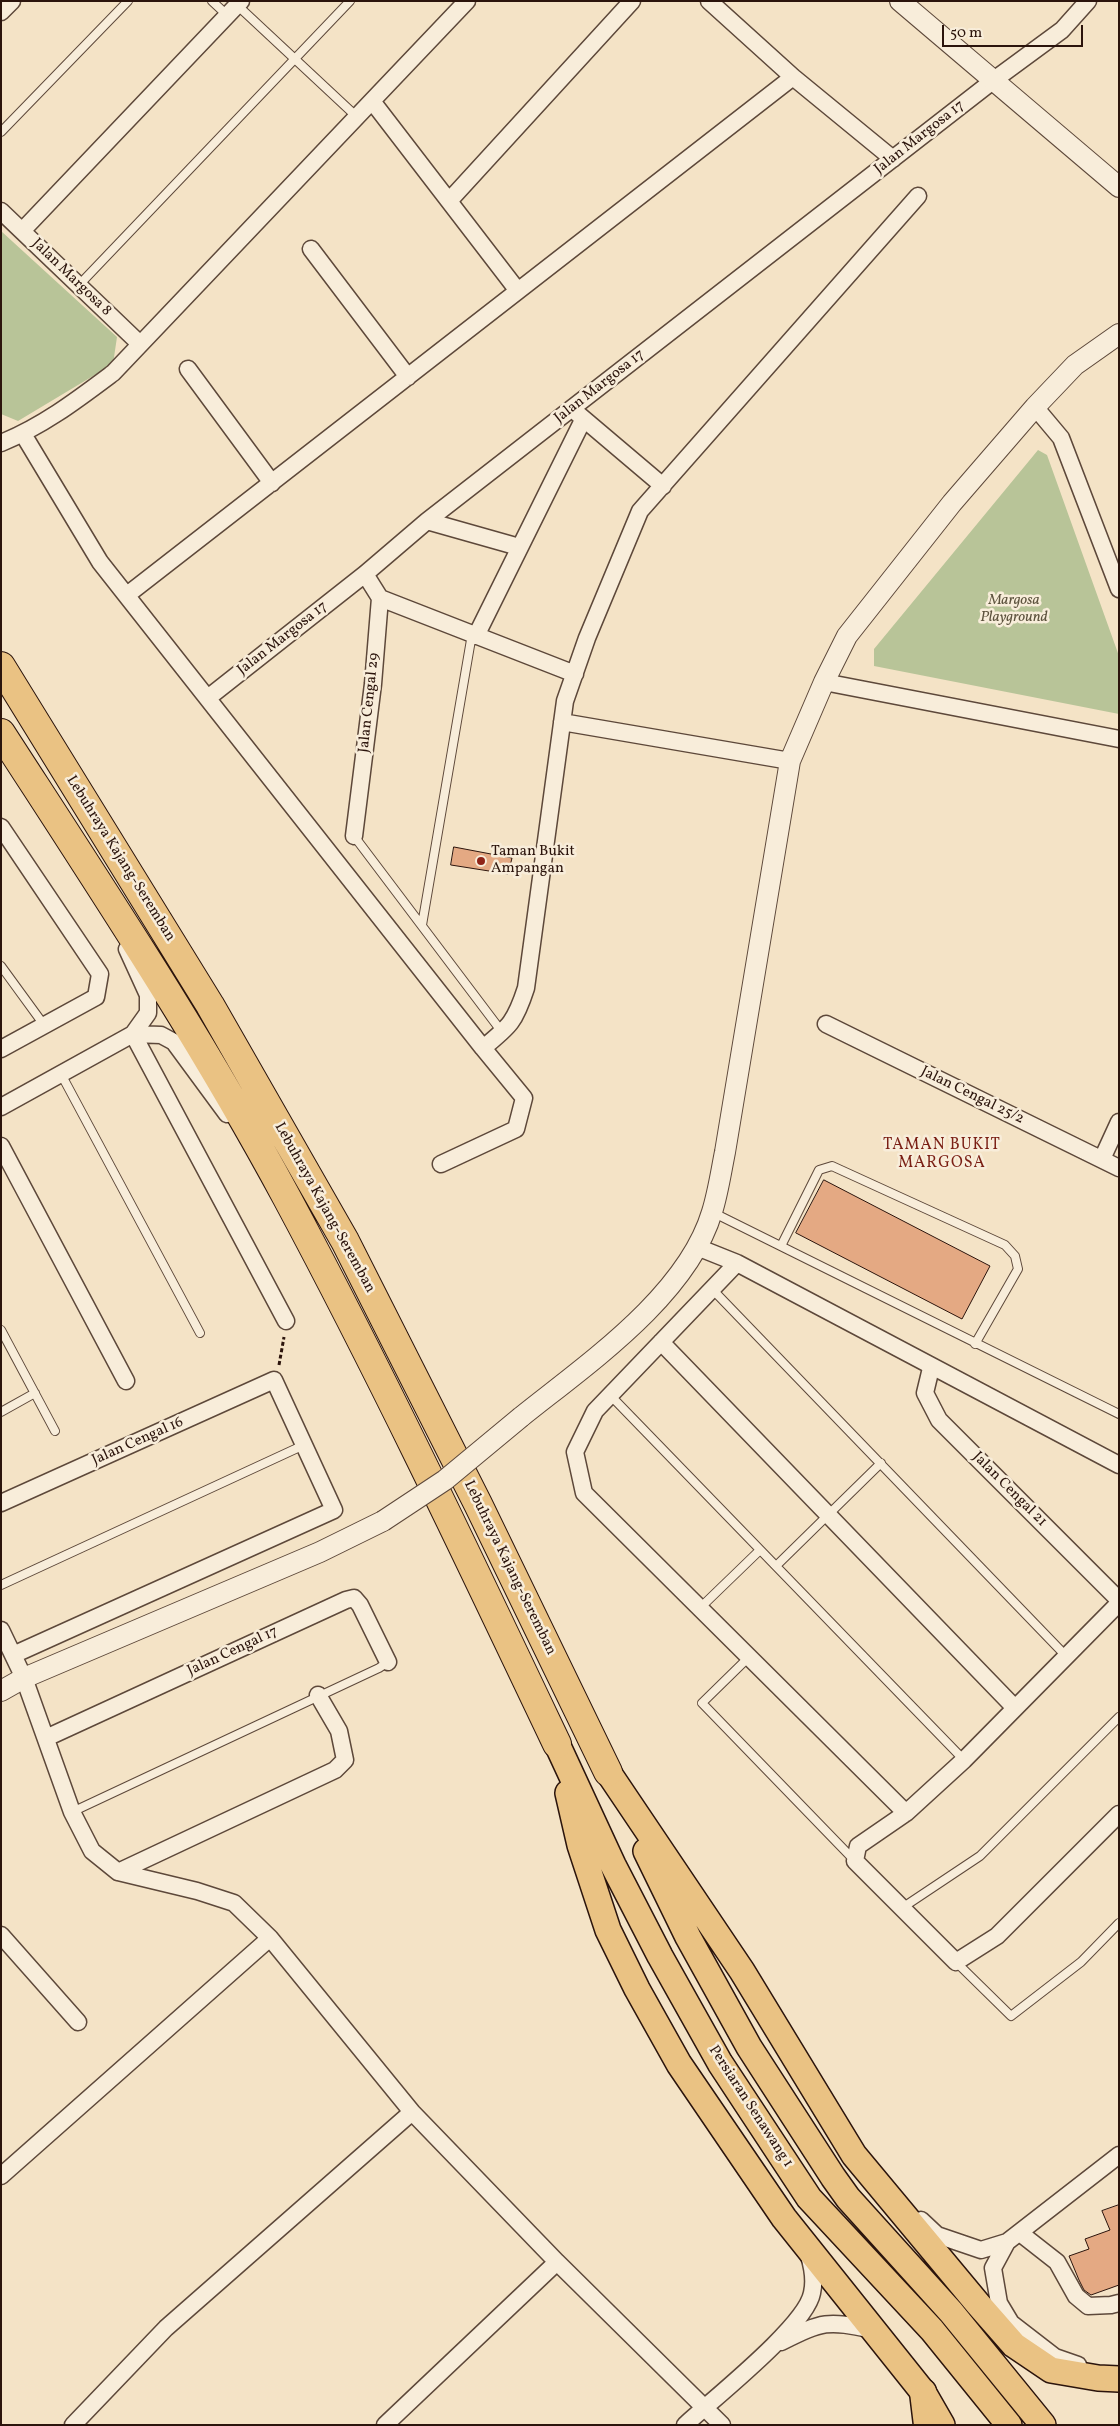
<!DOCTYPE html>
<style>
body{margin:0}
#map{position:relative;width:1120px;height:2426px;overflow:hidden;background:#f4e3c6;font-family:Vollkorn,serif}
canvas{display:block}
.frame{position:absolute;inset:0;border:2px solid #2b140c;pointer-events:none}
.scale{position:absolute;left:942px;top:25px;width:141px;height:22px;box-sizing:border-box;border:2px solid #2b140c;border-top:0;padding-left:6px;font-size:15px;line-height:18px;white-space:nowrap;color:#2b140c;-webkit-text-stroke:4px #f8edda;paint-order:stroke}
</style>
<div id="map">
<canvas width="1120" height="2426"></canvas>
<div class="frame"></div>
<div class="scale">50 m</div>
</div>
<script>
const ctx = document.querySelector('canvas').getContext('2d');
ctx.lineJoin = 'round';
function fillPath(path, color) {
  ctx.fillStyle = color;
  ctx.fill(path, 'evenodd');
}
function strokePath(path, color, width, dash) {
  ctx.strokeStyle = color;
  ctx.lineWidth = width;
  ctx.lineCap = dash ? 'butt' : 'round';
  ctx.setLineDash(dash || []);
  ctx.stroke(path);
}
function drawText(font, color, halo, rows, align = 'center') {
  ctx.font = font + ' Vollkorn,serif';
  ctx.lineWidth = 5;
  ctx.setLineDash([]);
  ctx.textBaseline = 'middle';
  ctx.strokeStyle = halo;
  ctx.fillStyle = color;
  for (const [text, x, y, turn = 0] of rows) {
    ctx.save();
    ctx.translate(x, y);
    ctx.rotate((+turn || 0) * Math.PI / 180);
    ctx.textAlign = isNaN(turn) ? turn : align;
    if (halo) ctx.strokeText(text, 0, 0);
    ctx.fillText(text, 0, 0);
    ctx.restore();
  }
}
fillPath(new Path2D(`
 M1 231 117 337 113 364 18 421 1 414Z
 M1038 450 1047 455 1119 656V714L874 666V649Z`), '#b8c498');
const building = new Path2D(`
 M454 847 512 858 508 874 451 865Z
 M824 1180 990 1266 962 1319 796 1233Z
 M1119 2205V2285L1091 2295 1084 2290 1079 2280 1069 2256 1089 2249 1085 2239 1110 2230 1102 2211Z`);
fillPath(building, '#e4a983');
strokePath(building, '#2b140c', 1);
const service = new Path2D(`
 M212 1 227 15
 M237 5 357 117
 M1 132 128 1
 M79 285 350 1
 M354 836 502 1032
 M422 925 472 634
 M1 966 44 1025
 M61 1074 200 1333
 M712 1212 1119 1414
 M781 1246 819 1170 832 1166 1005 1245 1015 1256 1018 1269 975 1344
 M712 1289 1066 1656
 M1 1330 55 1431
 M610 1395 964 1760
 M1 1412 35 1393
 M776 1566 881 1463
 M1 1585 304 1445
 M700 1608 760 1550
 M749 1657 702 1703 855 1861
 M72 1812 379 1668 388 1662
 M902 1908 980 1856 1119 1717
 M956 1962 1011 2016 1081 1962 1119 1923`);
const minor = new Path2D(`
 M709 1 793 77 893 159
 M1 12 12 1
 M372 101 518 291
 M449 201 632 1
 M1 211 140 344
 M22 231 241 1
 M311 249 408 377
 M188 369 272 483
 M1035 407 1061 438 1119 589
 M578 414 663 486
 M23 434 100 562 483 1048C510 1026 515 1022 526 988L565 701 587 638 640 511 918 196
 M1 443C43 426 77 400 113 373L467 1
 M427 521 519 547
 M127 595 793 77
 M380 598 575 674
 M476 636 583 420
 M824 682 1119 739
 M209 697 365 574 427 521 994 80 1062 30 1088 1
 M562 722 790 761
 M1 827 100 974 96 997 1 1049
 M354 836 373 684 380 598 365 574
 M826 1024 1119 1168
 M133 1034 286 1321
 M133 1034 161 1035 174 1042 227 1114
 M1 1107 133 1034 148 1013V995L127 949
 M1 1146 126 1381
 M1102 1159 1119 1122
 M441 1164 516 1129 524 1098 483 1048
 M697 1247 737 1263 1119 1465
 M737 1263 595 1411 575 1452 584 1493 906 1813
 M661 1342 1015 1708
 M931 1368 925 1393 939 1420 1119 1600
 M1 1503 274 1380 334 1510 13 1655
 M1119 1603 964 1760 906 1813 858 1846 855 1861 956 1962 997 1936 1119 1814
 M1 1630 24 1678 72 1812 92 1851 118 1872 197 1891 234 1903 270 1938 412 2112 557 2262 722 2425
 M46 1738 346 1600 354 1598 360 1605 388 1662
 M118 1872 335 1770 345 1760 339 1731 318 1695
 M1 1935 78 2022
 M1 2176 270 1938
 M921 2220 937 2235 981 2250 1007 2242 1119 2155
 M1020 2233 1057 2262 1076 2296 1088 2306 1111 2305 1119 2303
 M1007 2242 993 2268 999 2303 1011 2323 1055 2357 1078 2365
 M781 2342C824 2321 826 2320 873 2330
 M73 2425 166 2328 412 2112
 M385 2425 557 2262
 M685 2425C713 2399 806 2326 812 2293 815 2280 813 2269 809 2256`);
const tertiary = new Path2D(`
 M900 1 1119 187
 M521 1417C587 1364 687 1296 712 1212 718 1193 721 1172 725 1152L790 761 824 682 847 636 952 503 1035 407 1075 365 1119 334
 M1 1691 24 1678 320 1552 383 1521`);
const primary = new Path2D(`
 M557 1744 613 1865 660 1956 720 2063 809 2198 932 2330 1009 2425
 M608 1772 742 1971 854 2155 978 2304 1014 2345 1051 2370 1098 2378 1119 2379
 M568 1793 580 1845 608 1930 637 1989 679 2064 784 2218 923 2392 942 2425
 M646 1851 688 1937 749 2047 833 2177 848 2198 951 2312 1043 2425`);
const trunk = new Path2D(`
 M923 2392 927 2425`);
const motorway = new Path2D(`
 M1 666 210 1005 345 1241 478 1504 608 1772
 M1 733C100 886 201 1038 287 1198 383 1377 470 1561 557 1744`);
strokePath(service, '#5d483a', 10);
strokePath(minor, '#5d483a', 19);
strokePath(tertiary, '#5d483a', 22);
strokePath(primary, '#2b140c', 28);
strokePath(trunk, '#2b140c', 29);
strokePath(motorway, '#2b140c', 30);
strokePath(new Path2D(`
 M279 1365 284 1337`), '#2b140c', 3, [4, 2.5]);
strokePath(service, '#f8edda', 8);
strokePath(minor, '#f8edda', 16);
strokePath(tertiary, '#f8edda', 20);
strokePath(primary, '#eac283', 25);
strokePath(trunk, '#eac283', 26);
strokePath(motorway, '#eac283', 28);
const tertiaryBridge = new Path2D(`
 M383 1521 445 1480 521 1417`);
strokePath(tertiaryBridge, '#5d483a', 22, []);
strokePath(tertiaryBridge, '#f8edda', 20);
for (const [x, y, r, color] of [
 [481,861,5,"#8f2418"]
]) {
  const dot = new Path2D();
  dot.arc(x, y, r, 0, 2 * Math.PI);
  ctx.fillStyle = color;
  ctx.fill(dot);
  strokePath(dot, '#f8edda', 2);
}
drawText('15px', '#2b140c', '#f8edda', [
 ["Jalan Margosa 17",920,138,-38],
 ["Jalan Margosa 8",71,278,44],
 ["Jalan Margosa 17",600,387,-38],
 ["Jalan Margosa 17",283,639,-38],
 ["Jalan Cengal 29",370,703,-84],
 ["Lebuhraya Kajang-Seremban",120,859,58],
 ["Jalan Cengal 25/2",972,1096,26],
 ["Lebuhraya Kajang-Seremban",324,1208,61],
 ["Jalan Cengal 16",138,1442,-24],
 ["Jalan Cengal 21",1009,1490,45],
 ["Lebuhraya Kajang-Seremban",509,1568,64],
 ["Jalan Cengal 17",233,1652,-25],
 ["Persiaran Senawang 1",750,2107,57]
]);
drawText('italic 15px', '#5c523d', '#f8edda', [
 ["Margosa",1014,601],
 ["Playground",1014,618]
]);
drawText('15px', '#2b140c', '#f8edda', [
 ["Taman Bukit",491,852],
 ["Ampangan",491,869]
], 'left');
ctx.letterSpacing = '1px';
drawText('16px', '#7a1f14', '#f8edda', [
 ["TAMAN BUKIT",942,1146],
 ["MARGOSA",942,1164]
]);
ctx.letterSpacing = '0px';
</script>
